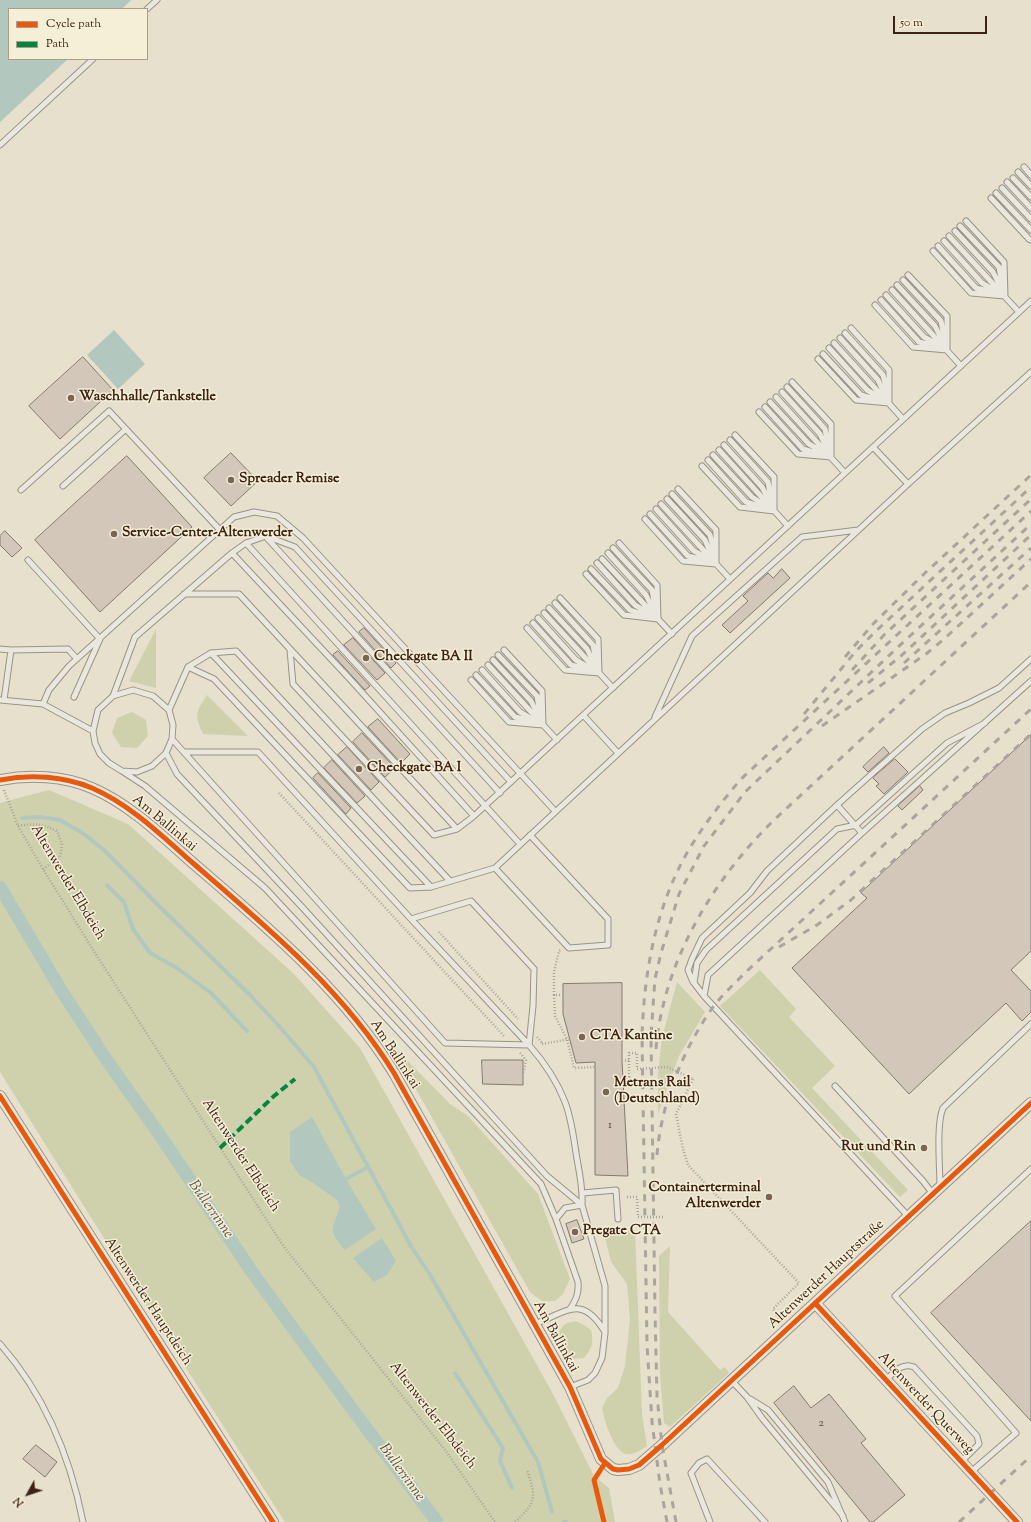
<!DOCTYPE html>
<meta charset="utf-8">
<style>
body{margin:0}
#map{position:relative;width:1031px;height:1522px;overflow:hidden;background:#e6e0cc;font-family:"Sorts Mill Goudy",serif}
canvas{display:block}
.legend{position:absolute;left:8px;top:8px;width:140px;height:52px;box-sizing:border-box;background:#f5efd7;border:1px solid #ab9d89;margin:0;padding:5px 7px;list-style:none;font-size:12px;color:#3d2314}
.legend li{display:flex;align-items:center;gap:8px;height:20px}
.legend b{width:20px;border:1px solid #ab9d89}
.north{position:absolute;left:8px;top:1474px;width:40px;height:40px;-webkit-text-stroke:3px #f5efd7;paint-order:stroke;rotate:230deg;font-size:11px;font-weight:700;line-height:16px;text-align:center;color:#3d2314}
.north::after{content:'';display:block;margin:auto;width:14px;height:18px;background:#3d2314;clip-path:polygon(50% 0,100% 100%,50% 72%,0 100%)}
.scale{position:absolute;left:893px;top:16px;width:94px;height:18px;box-sizing:border-box;border:2px solid #3d2314;border-top:0;padding-left:5px;font-size:12px;line-height:14px;white-space:nowrap;color:#3d2314;-webkit-text-stroke:3px #f5efd7;paint-order:stroke}
</style>
<div id="map">
<canvas width="1031" height="1522"></canvas>
<ul class="legend">
<li><b style="height:5px;background:#e8590c"></b>Cycle path</li>
<li><b style="height:5px;background:#00873e"></b>Path</li>
</ul>
<div class="north">N</div>
<div class="scale">50 m</div>
</div>
<script>
const ctx = document.querySelector('canvas').getContext('2d');
ctx.lineJoin = 'round';
function fillPath(path, color) {
  ctx.fillStyle = color;
  ctx.fill(path, 'evenodd');
}
function strokePath(path, color, width, dash) {
  ctx.strokeStyle = color;
  ctx.lineWidth = width;
  ctx.lineCap = dash ? 'butt' : 'round';
  ctx.setLineDash(dash || []);
  ctx.stroke(path);
}
function drawText(font, color, halo, rows, align = 'center') {
  ctx.font = font + ' "Sorts Mill Goudy",serif';
  ctx.lineWidth = 3;
  ctx.setLineDash([]);
  ctx.textBaseline = 'middle';
  ctx.strokeStyle = halo;
  ctx.fillStyle = color;
  for (const [text, x, y, turn = 0] of rows) {
    ctx.save();
    ctx.translate(x, y);
    ctx.rotate((+turn || 0) * Math.PI / 180);
    ctx.textAlign = isNaN(turn) ? turn : align;
    if (halo) ctx.strokeText(text, 0, 0);
    ctx.fillText(text, 0, 0);
    ctx.restore();
  }
}
fillPath(new Path2D(`
 M156 629V688L129 681Z
 M207 695 248 736 203 734C194 715 196 712 207 695Z
 M132 712 146 720 148 736 137 748 121 747 112 733 117 718Z
 M49 790 128 824 294 974 360 1048 553 1394 594 1476 609 1488 615 1522H285L157 1323 0 1072V803Z
 M760 970 796 1009 789 1017 835 1066 812 1088 908 1190 900 1197 720 1006Z
 M677 982 705 1012 679 1056 658 1114V1073L662 1038Z
 M390 1043 450 1104 468 1116 538 1194 570 1279 563 1294 555 1301H542L530 1292Z
 M635 1230 642 1415 647 1446C641 1450 634 1455 627 1454 614 1453 604 1419 602 1408L607 1398 618 1388 625 1366 630 1319 627 1284 611 1262 604 1233Z
 M670 1246 668 1312 720 1370 725 1367 729 1373 670 1427 664 1423 660 1375 659 1256Z
 M575 1321 582 1324 591 1330C594 1343 592 1348 584 1358L572 1359C565 1350 560 1342 559 1331L565 1324Z`), '#ced1ac');
fillPath(new Path2D(`
 M0 0H131L122 9H9V59H68L0 122Z
 M114 330 145 364 118 389 87 355Z
 M312 1117 346 1179 376 1229 345 1250C327 1228 332 1232 340 1207L337 1200 312 1182 299 1175 290 1161V1132Z
 M382 1238 396 1261 387 1275 374 1282 353 1258Z`), '#b2c8bf');
strokePath(new Path2D(`
 M22 818 40 817 60 820 84 834 104 850 159 906 251 996 279 1026 314 1067 412 1248 429 1273 538 1462 552 1512
 M107 885 124 902 133 929 150 953 177 968 211 993 247 1031
 M346 1179 368 1167
 M455 1373 503 1448 500 1461 512 1488
 M564 1522H566`), '#b2c8bf', 4);
strokePath(new Path2D(`
 M0 887 61 990 108 1062 157 1131 252 1272 355 1413 437 1522`), '#b2c8bf', 13);
const building = new Path2D(`
 M83 357 113 390 60 439 29 406Z
 M231 453 258 481 231 506 204 478Z
 M127 456 192 527 100 612 35 540Z
 M5 531 22 548 12 557 0 545V536Z
 M782 569 790 578 730 633 722 625 748 601 743 596 768 573 773 578Z
 M364 628 396 663 391 668 359 632Z
 M353 638 385 673 377 680 344 645Z
 M338 651 370 686 365 690 333 655Z
 M378 719 410 754 401 763 368 727Z
 M362 733 395 768 385 777 353 742Z
 M1031 735V951L1011 970 1031 991V1012L1022 1021 1006 1003 909 1094 792 968 867 898 861 893Z
 M347 747 379 782 371 790 338 755Z
 M884 747 889 753 868 772 863 767Z
 M895 759 908 772 884 794 876 786 879 784 873 778Z
 M332 760 365 796 357 803 324 768Z
 M318 773 351 808 346 814 313 778Z
 M920 786 923 790 902 810 898 806Z
 M622 983V1061L628 1176 595 1175V1062L576 1063 563 1014V984Z
 M482 1060H523V1085L483 1084Z
 M577 1220 584 1239 572 1243 566 1224Z
 M1031 1221V1421L931 1313Z
 M794 1386 811 1408 829 1394 866 1439 861 1443 905 1495 873 1522H870L838 1483 774 1403Z
 M36 1445 57 1462 45 1477 23 1459Z`);
fillPath(building, '#d3c7ba');
strokePath(building, '#827a6e', 1);
const lane = new Path2D(`
 M147 9 157 0
 M0 145 93 59
 M1024 167 1031 175
 M1018 172 1031 186
 M1013 178 1031 197
 M1007 182 1031 208
 M1002 188 1031 219
 M996 193 1031 230
 M991 198 1029 239 1031 240
 M966 221 1004 262 1005 296
 M960 226 999 267 1002 284
 M955 231 993 272 1001 288
 M949 236 1019 312
 M944 241 982 283 997 292
 M938 246 976 288 992 292
 M933 251 971 293 1005 296
 M908 275 947 316V350
 M903 280 941 321 944 337
 M897 285 935 326 943 342
 M892 290 961 366
 M886 295 924 337 939 345
 M881 300 919 342 935 346
 M875 305 913 347 947 350
 M851 328 889 370V403
 M845 333 883 375 887 391
 M840 338 878 380 885 395
 M834 343 903 419
 M829 348 867 390 882 399
 M823 354 861 395 877 400
 M818 359 856 400 889 403
 M792 382 831 424V457
 M787 387 825 429 828 445
 M782 392 820 434 827 449
 M776 397 845 473
 M770 402 809 444 824 453
 M765 407 803 449 819 454
 M759 412 798 454 831 457
 M735 435 774 477V511
 M730 440 768 482 771 498
 M724 445 762 487 770 502
 M873 447 908 484
 M719 450 788 526
 M713 455 752 497 766 506
 M708 460 746 502 762 507
 M702 466 740 507 774 511
 M63 486 126 429
 M678 489 716 530V564
 M21 490 109 411 220 530
 M672 494 710 535 714 551
 M667 499 705 540 712 556
 M661 504 730 579
 M656 509 694 551 709 559
 M650 514 688 556 704 560
 M645 519 683 561 716 564
 M267 538 500 793
 M246 543 520 844
 M619 543 657 585 658 619
 M613 548 652 590 655 606
 M232 553 246 543 266 536 295 547 511 782
 M608 553 646 595 654 611
 M602 559 672 634
 M28 560 100 639 74 697
 M597 563 635 605 650 614
 M591 569 630 610 645 615
 M586 574 624 615 658 619
 M184 594H239L457 829
 M560 598 598 639 599 673
 M555 603 593 645 596 660
 M549 608 587 649 595 665
 M544 613 613 688
 M538 618 576 660 591 669
 M533 623 571 665 586 669
 M527 628 565 670 599 673
 M0 649 11 650
 M290 650 293 684 434 835 457 829 474 816
 M504 650 542 691 543 725
 M211 653 431 887
 M498 655 537 696 540 713
 M493 660 531 701 539 717
 M488 665 557 740
 M188 667 214 679 410 888 431 887 495 868 908 484 1031 372
 M482 670 520 712 535 721
 M476 675 515 717 530 721
 M471 680 509 722 543 725
 M133 690 153 696 169 710 173 725 172 739 166 753 152 766 137 772 122 771 109 763 100 754 95 743 93 731 98 710 113 696Z
 M113 696 135 637 232 553 348 677 474 816 1031 301
 M0 700 43 704 93 731
 M4 700 11 650 68 649 77 659
 M43 704 49 690 69 666 234 517 254 512 277 516 303 538 555 811
 M169 710 188 667 211 653 236 651 450 881
 M584 716 618 753
 M655 717 692 636 802 537 858 530
 M172 739 445 1043 529 1045 533 1006 534 969 471 901 411 919
 M184 752H258L411 919 529 1045C544 1062 557 1081 565 1102 572 1120 574 1141 577 1159 580 1175 583 1190 582 1205L605 1286V1333L602 1358 595 1373 588 1380 570 1387
 M166 753 177 774 302 907 547 1176 582 1205
 M122 771 145 786 265 888 541 1184 556 1219 578 1282C579 1293 576 1300 570 1309
 M837 805 862 833
 M495 868 569 948 608 945V919L530 835
 M693 982 688 970 692 959 702 938 750 893 767 871 837 805 922 729 945 713 969 703 999 688 1031 659
 M704 996 708 975 862 833 1031 681
 M835 1086 923 1181 933 1194
 M940 1187C940 1168 936 1124 943 1108L1031 1024
 M583 1193 616 1190 618 1219
 M909 1217 704 996 694 983 697 963 706 950 837 829 856 825 947 743 985 723
 M556 1219 565 1208 582 1205
 M535 1324C568 1311 582 1294 605 1332
 M0 1344C45 1395 70 1456 83 1522
 M731 1380 747 1397 762 1418 843 1516
 M886 1380C894 1372 902 1362 914 1367L977 1436 979 1444 961 1462
 M750 1399 768 1410 828 1482 845 1522
 M971 1472 1016 1433 895 1296 1031 1169
 M710 1522 691 1473 699 1463 707 1459 765 1522`);
const street = new Path2D(`
 M0 780C30 774 64 776 92 788 131 805 162 836 194 864 267 927 343 990 394 1073L570 1387 601 1459 613 1469 618 1470 629 1469 639 1465 662 1445 1031 1103
 M0 1096 273 1522
 M815 1303 1017 1522`);
strokePath(lane, '#9a9386', 7);
strokePath(street, '#9a9386', 12);
strokePath(new Path2D(`
 M4 790 18 826 43 869 95 953 284 1247 445 1450 495 1522
 M279 793 504 1036
 M18 826C35 823 42 824 57 831L62 844 60 857 43 869
 M439 932 518 1019
 M554 995V972L559 951 561 950
 M563 995H554L555 1016 567 1039 574 1068 595 1067
 M537 1037 543 1044
 M542 1044 570 1039
 M520 1053 526 1060 523 1074
 M622 1061 629 1060
 M623 1078 629 1077V1053H637V1069
 M693 1079 676 1114 683 1149 688 1165 799 1283 773 1309 780 1321
 M627 1197H637L638 1217
 M515 1522C537 1502 536 1497 527 1470`), '#aaa59c', 2.5, [1, 2]);
strokePath(lane, '#eae8de', 5);
strokePath(street, '#eae8de', 10);
strokePath(new Path2D(`
 M845 657 873 624 925 573 1031 475
 M904 663 1031 548
 M852 670 884 635 1031 499
 M868 683 902 655 1031 535
 M804 714 856 651 877 630 1031 487
 M822 726 926 654 944 639 1031 559
 M779 947 817 925 851 900 1031 734
 M656 1049C663 963 712 881 773 821L1031 582
 M657 1155C661 1104 683 1049 713 1007 723 994 735 983 747 971L1031 709
 M667 1522 660 1484 652 1422 647 1345 642 1036C644 976 654 916 682 862 698 832 719 805 741 779L1031 511
 M676 1522 662 1445 657 1396 655 1312 651 1035 655 979 661 953 679 894 704 846 745 792 897 648 1031 524
 M959 1522 1031 1456`), '#aaa59c', 3, [7, 7]);
strokePath(new Path2D(`
 M637 1069 667 1067 693 1079
 M638 1217H664`), '#aaa59c', 2.5, [1, 2]);
strokePath(new Path2D(`
 M220 1148 274 1096 295 1079`), '#00873e', 4, [8, 4]);
strokePath(new Path2D(`
 M0 780C30 774 64 776 92 788 131 805 162 836 194 864 267 927 343 990 394 1073L570 1387 601 1459 613 1469 618 1470 629 1469 639 1465 662 1445 1031 1103
 M0 1096 273 1522
 M815 1303 1017 1522
 M604 1522 594 1480 605 1463`), '#e8590c', 5);
for (const [x, y, r, color] of [
 [71,398,4,"#786554"],
 [231,480,4,"#786554"],
 [114,534,4,"#786554"],
 [366,658,4,"#786554"],
 [359,769,4,"#786554"],
 [582,1037,4,"#786554"],
 [606,1092,4,"#786554"],
 [924,1148,4,"#786554"],
 [769,1197,4,"#786554"],
 [575,1232,4,"#786554"]
]) {
  const dot = new Path2D();
  dot.arc(x, y, r, 0, 2 * Math.PI);
  ctx.fillStyle = color;
  ctx.fill(dot);
  strokePath(dot, '#f5efd7', 1.5);
}
drawText('12px', '#624c3e', null, [
 ["1",610,1126],
 ["2",821,1424]
]);
drawText('bold 14px', '#3d2314', '#f5efd7', [
 ["Waschhalle/Tankstelle",79,398],
 ["Spreader Remise",239,480],
 ["Service-Center-Altenwerder",122,534],
 ["Checkgate BA II",374,658],
 ["Checkgate BA I",367,769],
 ["CTA Kantine",590,1037],
 ["Metrans Rail",614,1084],
 ["(Deutschland)",614,1100],
 ["Rut und Rin",916,1148,"right"],
 ["Containerterminal",761,1189,"right"],
 ["Altenwerder",761,1205,"right"],
 ["Pregate CTA",583,1232]
], 'left');
drawText('14px', '#3d2314', '#f5efd7', [
 ["Am Ballinkai",164,824,40],
 ["Altenwerder Elbdeich",67,883,59],
 ["Am Ballinkai",394,1055,57],
 ["Altenwerder Elbdeich",240,1156,57],
 ["Altenwerder Hauptstraße",827,1275,-43],
 ["Altenwerder Hauptdeich",147,1302,57],
 ["Am Ballinkai",555,1337,61],
 ["Altenwerder Querweg",925,1404,47],
 ["Altenwerder Elbdeich",432,1416,52]
]);
drawText('italic 15px', '#595246', '#f5efd7', [
 ["Bullerrinne",210,1210,55],
 ["Bullerrinne",401,1473,54]
]);
</script>
